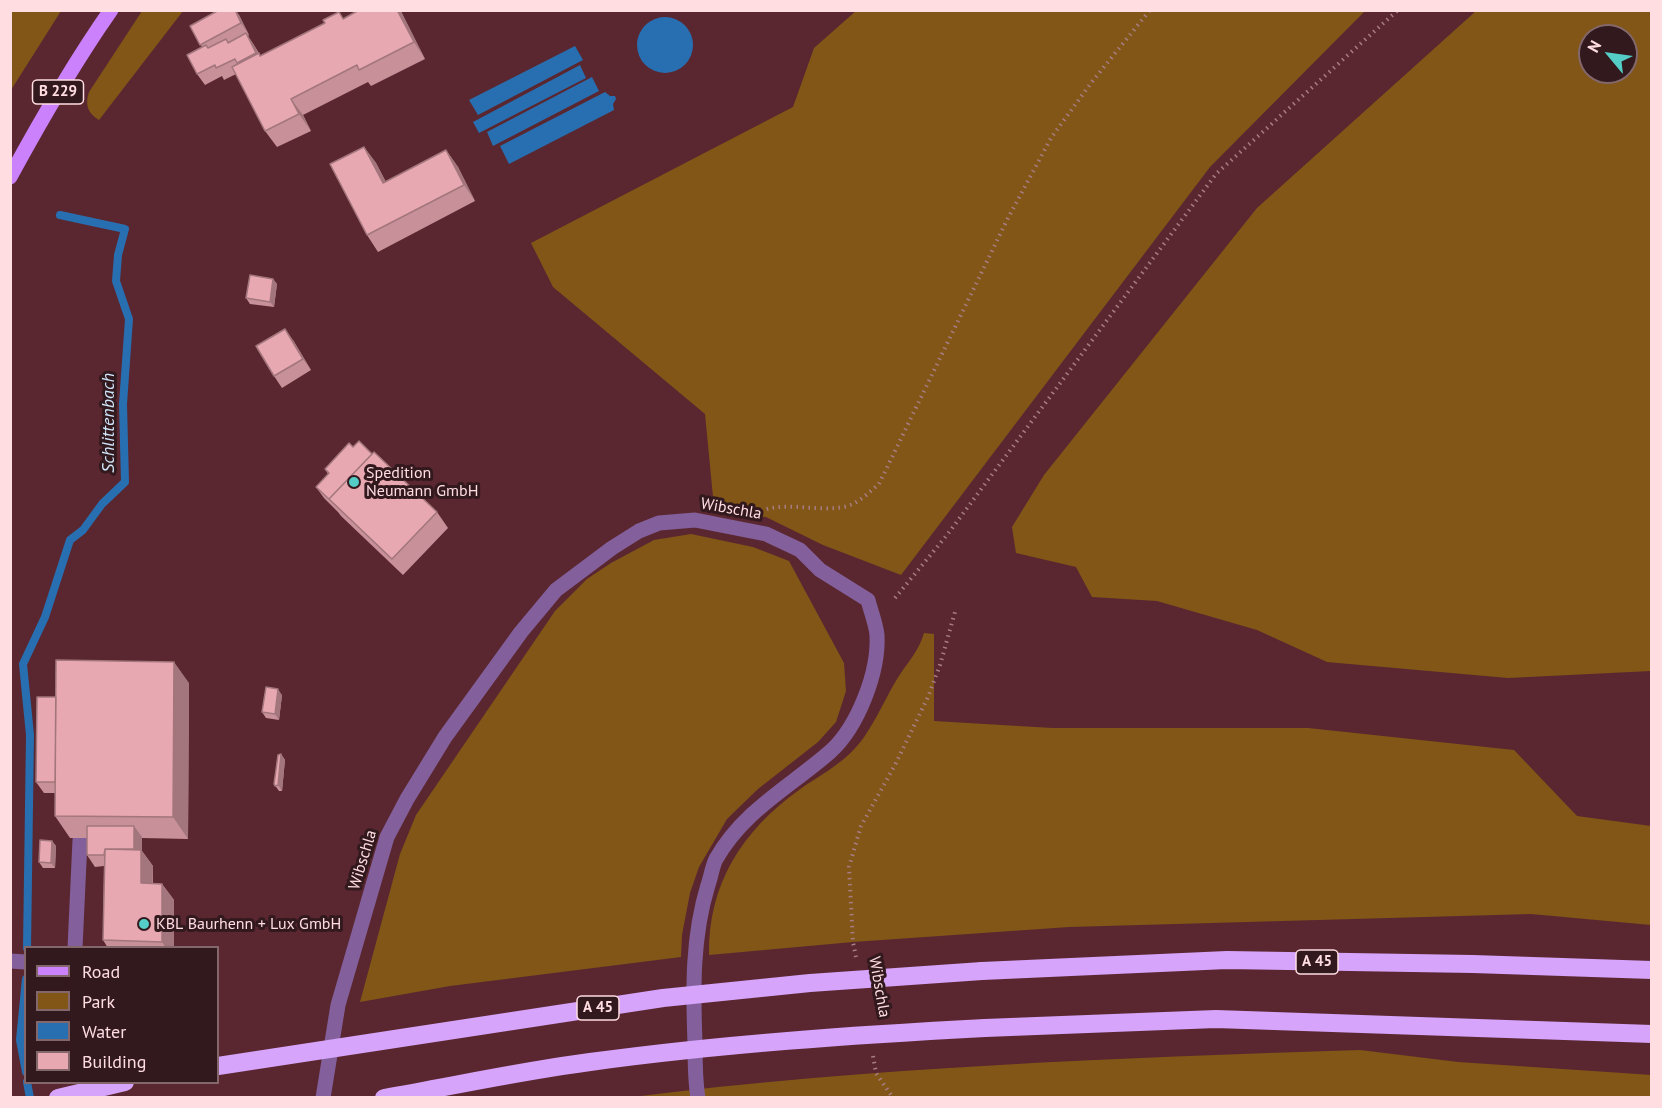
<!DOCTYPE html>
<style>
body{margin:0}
#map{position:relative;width:1662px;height:1108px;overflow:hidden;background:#5a2730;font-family:"PT Sans",sans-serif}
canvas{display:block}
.frame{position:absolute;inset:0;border:12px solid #ffdde1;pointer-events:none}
.legend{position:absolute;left:24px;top:946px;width:195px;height:138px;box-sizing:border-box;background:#31191d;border:2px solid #83676b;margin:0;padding:8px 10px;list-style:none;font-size:18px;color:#ffdde1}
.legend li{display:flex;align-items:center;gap:12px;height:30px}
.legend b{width:30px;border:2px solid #83676b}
.north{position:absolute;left:1578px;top:24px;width:60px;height:60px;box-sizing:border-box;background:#31191d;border:2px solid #83676b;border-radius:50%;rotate:299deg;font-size:16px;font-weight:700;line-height:24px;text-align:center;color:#ffdde1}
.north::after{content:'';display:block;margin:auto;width:21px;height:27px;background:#54cdc7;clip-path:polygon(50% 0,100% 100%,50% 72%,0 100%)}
</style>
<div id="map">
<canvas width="1662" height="1108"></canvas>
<div class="frame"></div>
<ul class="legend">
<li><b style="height:8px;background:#cb81fc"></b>Road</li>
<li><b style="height:16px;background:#825617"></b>Park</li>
<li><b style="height:16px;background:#286fb1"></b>Water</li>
<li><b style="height:16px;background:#e8a8b1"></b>Building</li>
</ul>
<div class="north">N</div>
</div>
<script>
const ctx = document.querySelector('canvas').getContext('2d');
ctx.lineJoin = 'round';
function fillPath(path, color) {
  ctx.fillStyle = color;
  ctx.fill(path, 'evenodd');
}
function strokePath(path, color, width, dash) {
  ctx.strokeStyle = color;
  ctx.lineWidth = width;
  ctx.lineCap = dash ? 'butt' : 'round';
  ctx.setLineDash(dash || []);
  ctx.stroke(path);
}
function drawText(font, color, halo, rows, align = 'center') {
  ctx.font = font + ' "PT Sans",sans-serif';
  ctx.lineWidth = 6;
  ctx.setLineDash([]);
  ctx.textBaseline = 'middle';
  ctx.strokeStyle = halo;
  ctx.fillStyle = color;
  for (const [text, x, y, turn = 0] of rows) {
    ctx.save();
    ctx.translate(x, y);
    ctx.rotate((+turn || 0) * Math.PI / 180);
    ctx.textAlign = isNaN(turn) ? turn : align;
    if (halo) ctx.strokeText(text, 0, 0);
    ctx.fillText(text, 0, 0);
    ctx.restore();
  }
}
fillPath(new Path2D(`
 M11 10 61 11 11 90 10 11Z
 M857 10 1365 11 1210 167 901 575 823 545 766 517 751 515 736 504 714 507 705 414 553 287 531 243 793 107 814 48Z
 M142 11H183L99 120C87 113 85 104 89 92Z
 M1476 11H1651V671L1508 678 1327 662 1257 630 1157 601 1092 597 1076 567 1016 553 1012 527 1044 475 1257 208ZM1590 36H1626V72H1590Z
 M691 534 753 547 789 561 844 663 846 691 836 722 818 742 758 789 727 819 699 867 690 893 682 935 681 957 450 986 360 1002 400 854 416 815 555 611 587 579 611 563 654 540Z
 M924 633 934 634V721L1052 728H1308L1514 750 1577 816 1651 826V925L1531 914 1069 927 853 942 709 955C708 884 742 831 799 790 818 776 841 765 857 746 871 731 885 699 897 679 907 663 919 651 924 633Z
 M1360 1050 1458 1062 1652 1075 1651 1098H624C868 1067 1115 1058 1360 1050Z`), '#825617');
fillPath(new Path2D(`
 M637 45a28 28 0 1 1 56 0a28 28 0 1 1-56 0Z
 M575 46 583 60 478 115 469 100Z
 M580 65 586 78 479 133 473 122Z
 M592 77 599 91 493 146 487 132Z
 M605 92 610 96H615L616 99 613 104 614 110 509 164 500 146Z`), '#286fb1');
strokePath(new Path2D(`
 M27 948 30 735 23 664 45 617 70 540 83 530 102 504 125 482 123 404 129 319 116 281 118 255 125 229 60 215
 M26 979 20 1040 26 1072
 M27 1082 30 1098`), '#286fb1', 8);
strokePath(new Path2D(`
 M761 511C787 501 816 512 843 507 857 505 868 493 879 484L1007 220 1051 138 1091 83 1150 10
 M895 598 947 535 1216 174 1398 10
 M856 957 853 942 849 867 861 826 895 765 928 697 940 665 955 612
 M873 1056 876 1073 893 1098`), '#a77c83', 4, [1.5, 4.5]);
strokePath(new Path2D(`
 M75 948 80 840
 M10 961 26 962`), '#83609c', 15);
strokePath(new Path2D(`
 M323 1098 338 1005 387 837 407 799 445 737 521 632 556 590 612 548 639 531 659 523 695 520 766 534 800 550 820 570 868 600C871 612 876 624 877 635 879 672 858 726 831 751 790 787 744 810 716 859 712 867 711 877 708 885 692 937 693 989 695 1043 695 1061 695 1080 698 1098`), '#83609c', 15);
strokePath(new Path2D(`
 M10 177C41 120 73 64 111 10`), '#cb81fc', 15);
strokePath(new Path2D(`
 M982 971 1227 960 1473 964 1652 970
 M985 1028 1216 1019 1652 1034
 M58 1098 125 1082`), '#d6a4fb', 18);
strokePath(new Path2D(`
 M218 1066 663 998 810 983 982 971
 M384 1098C453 1086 521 1071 590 1062 722 1044 853 1035 985 1028`), '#d6a4fb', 18);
fillPath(new Path2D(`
 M400 10 425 59 371 86 368 82 303 115 311 131 277 147 265 131 236 74 224 80 222 76 205 85 197 74 202 47 190 26 239 15 249 35 248 36 261 56 325 23 339 12 344 19Z
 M364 147 376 163 386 182 446 150 458 167 475 201 378 252 367 235Z
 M273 279 277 284 274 307 250 304 246 298Z
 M293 340 311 370 282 388 274 376Z
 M353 447 437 512 448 528 403 575 341 516 338 512 324 498 316 487 328 474 325 469Z
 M189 683 188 839 142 838V851L153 866V883L162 884 174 900V948H108L103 940 104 866 95 867 87 855V838H70L55 816V793H44L36 782 56 697Z
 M282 695 279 720 266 718 262 712Z
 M281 754 285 760 282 791H279L274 784Z
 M52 841 56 846 55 868H43L39 862Z`), '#c89098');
fillPath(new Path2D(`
 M235 10H236L239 15 249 35 241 23Z
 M397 10 401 11 425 59 414 42Z
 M246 33 254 45 264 64 256 53Z
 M291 99 303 115 311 131 299 114Z
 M364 147 376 163 395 200 383 183Z
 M446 150 458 167 475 201 464 185Z
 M273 279 277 284 274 307 270 302Z
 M285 329 293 340 311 370 303 359Z
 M174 662 189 683 188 839 173 817Z
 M278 689 282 695 279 720 275 714Z
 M281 754 285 760 282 791 278 785Z
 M134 826 142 837V851L153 866 152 899 141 883 134 855Z
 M52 841 56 846 55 868 51 863Z
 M162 884 174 900V948H166L162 942Z`), '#a2767c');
const building = new Path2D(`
 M219 10H235L241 23 200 45 190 26Z
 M359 10H397L414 42 359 70 357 65 291 99 299 114 265 131 232 67 259 53 260 56 325 23 323 20 339 12 343 19Z
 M246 33 256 53 237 63 235 59 216 68 215 65 197 74 187 55 206 45 208 48 226 39 228 43Z
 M364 147 383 183 446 150 464 185 367 235 330 164Z
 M250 275 273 279 270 302 246 298Z
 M285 329 303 359 274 376 256 346Z
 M359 441 372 454 329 499 330 500 316 487 329 473 325 469 349 443 353 447Z
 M374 452 437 512 392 559 329 499Z
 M56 660 174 662 173 817 55 816Z
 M266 687 278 689 275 714 262 712Z
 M37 697H56L55 782H36Z
 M281 754 278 785 275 786 274 784 278 755Z
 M87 826H134V849H105L104 855H87Z
 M40 840 52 841 51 863 39 862Z
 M105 849 141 850V883L162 884V942L103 940Z`);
fillPath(building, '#e8a8b1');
strokePath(building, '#a2767c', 1.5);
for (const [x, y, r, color] of [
 [354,482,6,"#54cdc7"],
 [144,924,6,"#54cdc7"]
]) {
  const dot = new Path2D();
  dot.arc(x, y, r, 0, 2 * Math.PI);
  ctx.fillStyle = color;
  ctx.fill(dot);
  strokePath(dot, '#31191d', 2);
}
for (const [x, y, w] of [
 [58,92,51],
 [1317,962,42],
 [598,1008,42]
]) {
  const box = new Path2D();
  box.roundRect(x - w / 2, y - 12, w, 24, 4.5);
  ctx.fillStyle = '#31191d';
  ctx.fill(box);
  strokePath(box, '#ffdde1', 1.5);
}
drawText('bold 15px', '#ffdde1', null, [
 ["B 229",58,92],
 ["A 45",1317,962],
 ["A 45",598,1008]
]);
drawText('16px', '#ffdde1', '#31191d', [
 ["Spedition",366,473],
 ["Neumann GmbH",366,491],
 ["KBL Baurhenn + Lux GmbH",156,924]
], 'left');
drawText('16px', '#ffdde1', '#31191d', [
 ["Wibschla",731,509,10],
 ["Wibschla",363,860,-73],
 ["Wibschla",879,987,80]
]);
drawText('italic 18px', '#d1e6fc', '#31191d', [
 ["Schlittenbach",109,423,-90]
]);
</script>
